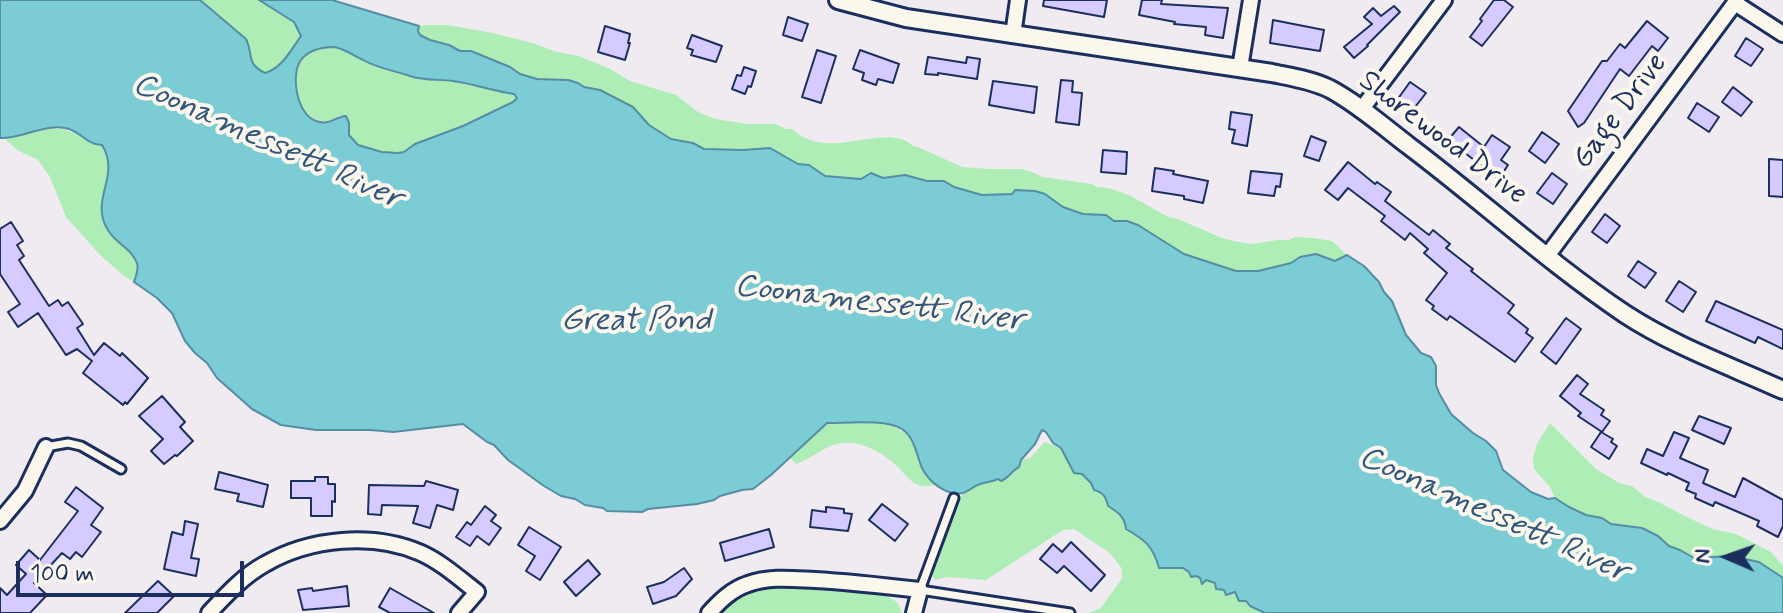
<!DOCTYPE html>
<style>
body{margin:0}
#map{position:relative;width:1783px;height:613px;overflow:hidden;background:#f0eaf1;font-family:Mynerve,sans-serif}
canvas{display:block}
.north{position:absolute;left:1687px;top:517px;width:80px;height:80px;-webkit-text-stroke:6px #fbf7ec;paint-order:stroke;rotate:272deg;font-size:22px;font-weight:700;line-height:32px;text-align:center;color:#1b2f5e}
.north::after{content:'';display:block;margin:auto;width:28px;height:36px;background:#1b2f5e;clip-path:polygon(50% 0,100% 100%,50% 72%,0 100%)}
.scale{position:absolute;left:16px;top:561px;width:228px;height:36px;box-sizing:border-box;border:4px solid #1b2f5e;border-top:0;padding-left:10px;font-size:24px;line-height:28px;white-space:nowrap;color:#1b2f5e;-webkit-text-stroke:6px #fbf7ec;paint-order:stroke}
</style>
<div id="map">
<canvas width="1783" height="613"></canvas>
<div class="north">N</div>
<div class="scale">100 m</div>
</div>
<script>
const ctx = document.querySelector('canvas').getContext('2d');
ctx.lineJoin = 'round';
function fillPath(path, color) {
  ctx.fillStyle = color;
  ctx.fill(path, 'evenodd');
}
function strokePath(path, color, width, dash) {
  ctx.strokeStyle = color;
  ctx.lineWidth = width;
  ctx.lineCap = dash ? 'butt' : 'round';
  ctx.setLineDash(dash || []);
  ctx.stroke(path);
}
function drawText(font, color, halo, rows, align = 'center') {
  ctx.font = font + ' Mynerve,sans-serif';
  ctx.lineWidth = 8;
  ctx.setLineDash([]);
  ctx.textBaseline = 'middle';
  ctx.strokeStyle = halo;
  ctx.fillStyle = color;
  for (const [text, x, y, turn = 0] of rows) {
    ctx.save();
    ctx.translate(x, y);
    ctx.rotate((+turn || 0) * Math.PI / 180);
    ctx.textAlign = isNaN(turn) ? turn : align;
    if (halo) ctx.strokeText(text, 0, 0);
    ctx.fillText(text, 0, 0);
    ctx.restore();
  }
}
fillPath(new Path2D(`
 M200 0H259L294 22 301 36C291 50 282 68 265 73 245 63 254 55 246 39Z
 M425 25H447L493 33 532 43 557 52 579 56 610 69 630 81 676 95 698 112 715 119 748 124H775L786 129H792C829 164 885 120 913 146L918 147 962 167 990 169H1021L1032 172 1043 177 1092 184 1097 187 1108 188 1129 195 1168 217 1178 219 1222 238 1238 242 1252 244 1278 240H1289L1295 237 1313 238 1332 241 1347 255 1335 261 1316 254 1300 257 1291 263 1258 271H1236L1184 254 1138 225 1127 221H1114L1106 215 1083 214 1063 207 1045 194 1035 191 1015 190 1012 194 982 195 954 187 944 181H927L905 175 883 179 871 173 861 179 825 176 809 165 798 164 770 148 743 150 704 149 693 143 671 139 649 125 633 107 601 90 552 79H537L520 74 510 67 472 51H460L449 45 430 40 420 35 418 31 419 26Z
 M335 47 347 50 374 65 418 79 454 81 470 86 482 87 497 92 514 94 517 99 463 126 415 144 404 152 398 153 382 152 358 145 349 135V123L341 115C304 140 285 84 301 60 308 49 323 47 335 47Z
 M51 128C66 129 74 132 87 138 92 140 99 142 103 147 118 163 99 200 103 220 108 239 131 246 137 263 139 269 136 276 134 282L123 275 101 256 66 217 50 177 38 160 17 150 5 139Z
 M827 423C850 423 899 417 911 440 917 449 918 460 923 470 926 475 932 480 936 484 932 485 927 487 923 486 912 485 905 474 898 467 883 453 863 441 842 443 827 444 811 459 796 464L789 457Z
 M1550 423 1596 469 1619 483 1632 486 1645 497 1654 500 1685 516 1712 529 1736 534 1771 552 1783 566V578L1759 562 1731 556 1694 559 1680 550 1669 546 1658 536 1636 527 1611 524 1603 518 1586 515 1569 507 1555 498 1550 487 1534 469 1533 458 1537 444Z
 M1045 442 1061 448 1074 473 1082 474 1106 498 1108 506C1118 512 1125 517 1126 529L1145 540 1155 554 1196 576 1235 592 1265 613H1089L1101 608 1122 578V569L1111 554 1074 529 1063 530 986 580 947 577 935 580 930 571 963 493 981 483 991 482 998 479H1006L1021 460 1030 458Z
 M805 585 883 594 897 602 902 613H718C749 582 763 586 805 585Z`), '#aeeeb6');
const water = new Path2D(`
 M0 0H200L246 39C254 55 245 63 265 73 282 68 291 50 301 36L294 22 259 0H332L419 26 418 31 420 35 430 40 449 45 460 51H471L510 67 520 74 537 79 568 80 578 83 584 87 600 90 633 107 649 125 671 139 693 143 704 149 743 150 770 148 798 164 809 165 825 176 861 179 871 173 883 178 905 175 927 181H944L954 187 982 195 1012 194 1015 190 1035 191 1045 194 1063 207 1083 214 1106 215 1114 221H1127L1138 225 1184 254 1236 271H1258L1291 263 1300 257 1316 254 1335 261 1347 255 1364 266 1379 282 1384 292 1392 301 1406 335 1421 353 1431 357 1436 366V385L1439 393 1451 414 1473 433 1486 441 1496 451 1503 470 1531 492 1548 499 1555 498 1569 507 1586 515 1602 518 1611 524 1642 528 1658 536 1669 546 1680 550 1694 558 1731 556 1759 562 1783 578V613H1265L1250 606 1246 601H1239L1235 592 1226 595 1224 590 1216 589 1215 583 1206 580 1202 584 1200 578 1196 576 1191 577 1189 572 1183 568H1159C1153 546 1145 540 1126 529 1125 517 1118 512 1108 506 1106 497 1103 492 1094 490L1091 483 1082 474 1074 473 1061 448 1053 443 1046 432 1042 430 1035 444 1021 460 1019 467C1011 471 1009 478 1001 481L998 479C991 482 986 482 980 484 974 486 969 491 963 493 946 496 929 482 922 468 916 454 915 438 902 429 887 419 846 423 827 423L771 475 753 489 742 490 720 496 714 500 697 504 648 509 642 512 607 511 603 508 585 505 575 499 561 496 544 486 508 460 494 445 487 442 463 424 393 432 371 430H316L281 425 252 409 217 378 207 363 195 353 185 341 172 313 157 298 134 282C136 276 139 269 137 263 130 245 110 243 103 219 96 194 119 172 102 145 86 144 82 133 69 129 45 122 23 139 0 138ZM335 47C346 50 353 55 363 60 377 68 395 71 410 76 424 81 439 79 453 81 474 84 493 91 514 94L517 98 513 102 463 126 415 144 404 152 398 153 382 152 358 145 349 135V123L346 116C335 117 328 126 316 121 297 115 290 75 301 60 309 49 323 47 335 47Z`);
fillPath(water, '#7bccd4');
strokePath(water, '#558da5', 2);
const building = new Path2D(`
 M1044 0H1107L1104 17 1043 6Z
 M1142 0H1162L1161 4 1228 8 1223 38 1205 35 1206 27 1174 24 1175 22 1139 15Z
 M1494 0H1504L1513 7 1482 46 1470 37 1482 21 1480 19Z
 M1394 6 1400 12 1367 45 1368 46 1354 58 1344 47 1372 24 1364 17 1373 8 1381 16Z
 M788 17 808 24 802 41 783 35Z
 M1273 20 1324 30 1320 51 1270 43Z
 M1647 21 1668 38 1658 51 1652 46 1629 76 1620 69 1584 123 1578 127 1568 111 1602 61H1607L1620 44 1625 48Z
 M605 26 630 34 628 43H630L625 60 598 52Z
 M692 35 722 46 716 62 691 55 693 50 687 48Z
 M1746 38 1763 49 1751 66 1735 56Z
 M817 50 836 56 821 103 802 97Z
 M860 50 899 64 893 83 878 79 876 85 862 80 864 73 853 69Z
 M928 57 966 63 967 57 980 59 977 79 938 73V75L925 74Z
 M744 67 756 71 751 87 748 86 745 94 732 89 737 75 741 76Z
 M1061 80 1073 81 1072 92 1082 93 1079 125 1056 122Z
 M993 81 1037 87 1034 113 989 105Z
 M1410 82 1426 93 1412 111 1397 100Z
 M1733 87 1752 102 1741 116 1722 102Z
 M1697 103 1719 117 1709 132 1688 118Z
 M1231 112 1252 115 1247 146 1232 143 1235 130 1229 129Z
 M1459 127 1484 147 1492 135 1510 147 1501 160 1508 165 1499 179 1448 140Z
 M1542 132 1559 144 1545 163 1529 151Z
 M1311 136 1326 142 1319 161 1304 156Z
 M1103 150 1127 152 1126 174 1101 172Z
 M1769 159 1783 160V197L1769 196Z
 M1348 162 1375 184 1377 182 1391 192 1385 201 1429 235 1433 230 1450 244 1446 248 1473 269 1471 271 1514 305 1508 313 1528 329 1526 333 1533 338 1515 362 1450 316 1447 320 1432 309 1434 306 1426 300 1447 273 1424 253 1428 249 1410 233 1405 240 1381 221 1385 216 1348 188 1338 200 1325 190Z
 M1155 168 1174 171 1173 174 1208 181 1203 203 1184 199V196L1152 191Z
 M1251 171 1282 174 1280 187 1276 186 1274 196 1248 193Z
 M1552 173 1567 184 1553 204 1537 193Z
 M1605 214 1620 226 1607 243 1592 232Z
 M11 222 23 241 17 245 24 256 19 260 49 306 58 300 62 306 68 302 83 324 77 328 94 355 104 343 120 356 122 353 148 378 127 404 125 402 123 405 83 373 92 361 77 349 66 355 38 313 18 327 8 312 20 304 0 274V229Z
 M1638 261 1656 273 1645 288 1628 276Z
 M1679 281 1696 292 1683 312 1666 301Z
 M1716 301 1783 330V349L1758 337 1755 343 1706 321Z
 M1566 318 1581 329 1556 364 1541 352Z
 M1577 375 1588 384 1580 394 1604 410 1601 415 1610 421 1602 432 1578 416 1581 413 1560 396Z
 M162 396 185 422 180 427 193 441 177 456 175 455 164 464 151 451 163 439 139 416Z
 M1699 416 1731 428 1724 444 1692 430Z
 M1601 432 1613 439 1611 442 1617 446 1609 459 1591 447Z
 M1674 432 1689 438 1680 458 1708 470 1703 483 1735 497 1743 478 1783 500V526L1778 537 1757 526 1759 521 1715 502 1713 506 1695 498 1696 494 1686 490 1689 483 1668 473 1667 475 1641 463 1647 449 1663 456Z
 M219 472 268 485 263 507 237 501 239 494 215 489Z
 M315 477H328V484H335V502L332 501V516H311V498H291V481H315Z
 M426 481 458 490 453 510 437 505 430 528 413 523 418 506 382 505 381 515 368 514 369 485 424 486Z
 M76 487 103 508 91 525 101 532 82 557 76 552 70 559 62 553 34 583 47 595 30 613H0V588L7 595 26 574 16 565 29 550 40 560 78 511 65 502Z
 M882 504 908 524 895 541 869 520Z
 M485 506 496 515 491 521 501 528 489 545 477 536 470 546 456 537 467 522 471 525Z
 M826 507 844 509V513L852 514 848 531 810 527 812 510 826 512Z
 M185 521 198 524 191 558 199 559 196 576 164 569 172 532 183 535Z
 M529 527 561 547 540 580 526 571 535 556 518 545Z
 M769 529 774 547 725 561 720 543Z
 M1071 542 1105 575 1091 591 1064 566 1057 573 1040 559 1053 544 1062 552Z
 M588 560 600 574 576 596 564 582Z
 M684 568 692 579 676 596 653 604 647 587 664 582Z
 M158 581 174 596 157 613H125Z
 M347 586 349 606 303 610 298 590 312 588 313 591Z
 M390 588 434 613H390L379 607Z`);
fillPath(building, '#d6cbfe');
strokePath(building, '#1b2f5e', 2);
const service = new Path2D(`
 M46 447 68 443 81 446 121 469
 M954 498 920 590 1070 613`);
const minor = new Path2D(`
 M1735 3 1783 34
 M1013 35 1018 0
 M1240 68 1251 0
 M1361 110 1444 0
 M1547 256 1737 0
 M0 521 25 491 46 447
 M209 613C226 595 243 576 265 564 310 538 373 532 421 553 441 562 459 578 477 592L459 613
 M709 613C720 601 732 589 748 584 770 576 793 579 815 580 850 582 885 586 920 590L914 613`);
const tertiary = new Path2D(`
 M838 0 906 18 1272 73C1291 77 1312 80 1330 89 1358 104 1384 127 1409 146 1482 201 1549 263 1625 314 1674 346 1730 366 1783 390`);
strokePath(service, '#1b2f5e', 13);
strokePath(minor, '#1b2f5e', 20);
strokePath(tertiary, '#1b2f5e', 22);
strokePath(service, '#fbf7ec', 7);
strokePath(minor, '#fbf7ec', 14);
strokePath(tertiary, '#fbf7ec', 16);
drawText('30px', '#1b2f5e', '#fbf7ec', [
 ["Gage Drive",1621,112,-53],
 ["Shorewood Drive",1442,139,37]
]);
drawText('italic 32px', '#33567c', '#fbf7ec', [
 ["Coonamessett River",267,143,24],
 ["Coonamessett River",879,305,7],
 ["Great Pond",636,322],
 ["Coonamessett River",1493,516,24]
]);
</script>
